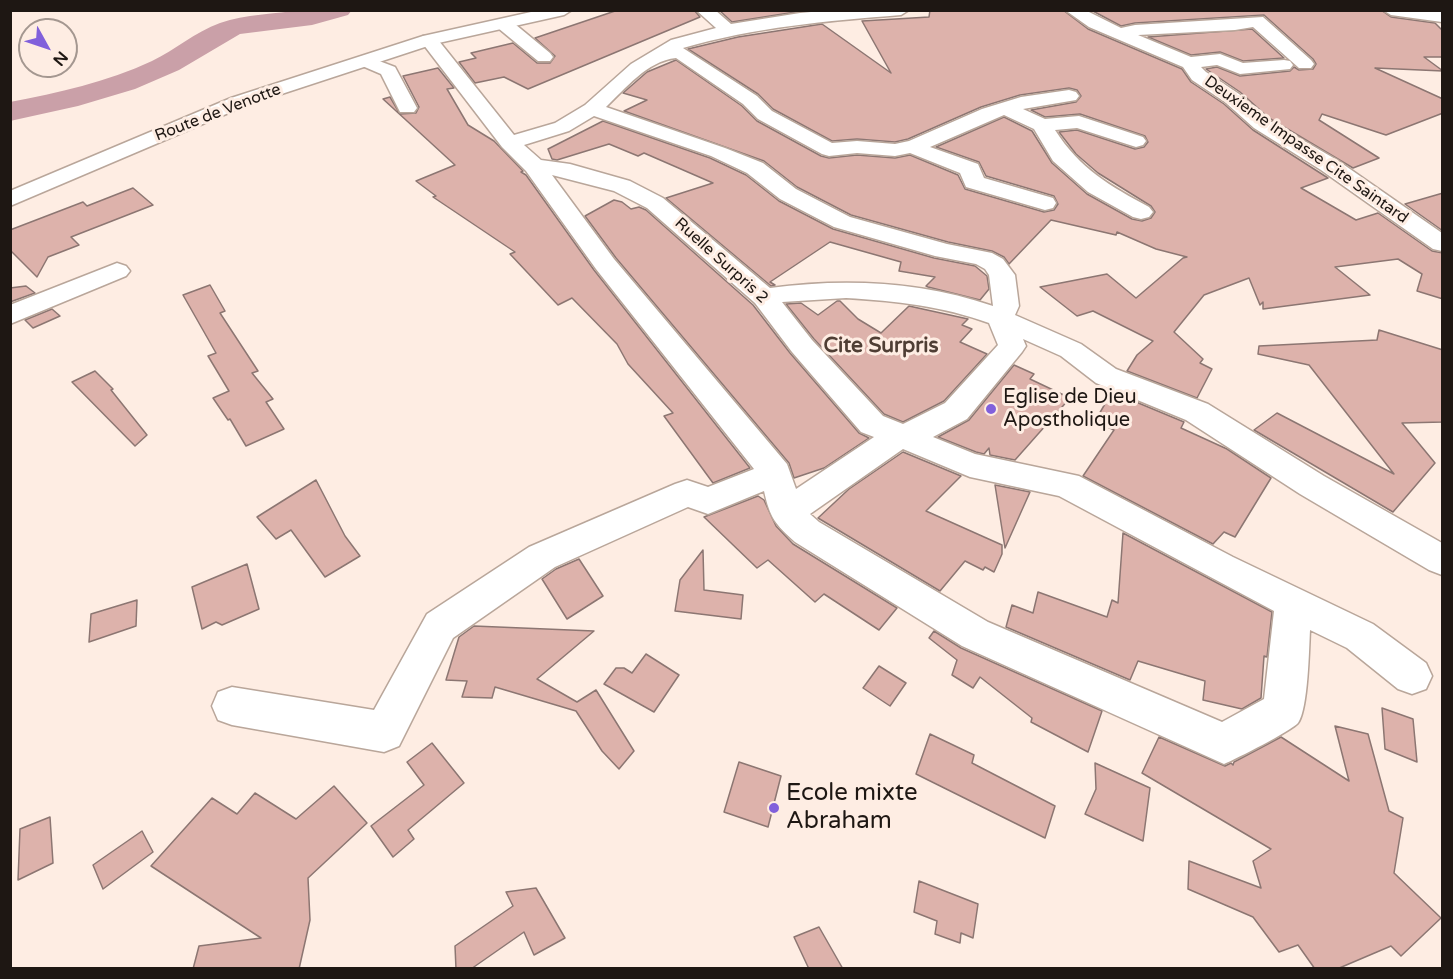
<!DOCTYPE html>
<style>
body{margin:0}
#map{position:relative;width:1453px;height:979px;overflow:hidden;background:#feede3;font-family:"Varela Round",sans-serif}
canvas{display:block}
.frame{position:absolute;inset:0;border:12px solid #1e1713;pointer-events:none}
.north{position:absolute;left:18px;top:18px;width:60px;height:60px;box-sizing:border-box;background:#feede3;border:2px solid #a49790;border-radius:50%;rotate:130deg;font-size:16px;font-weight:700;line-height:24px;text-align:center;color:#1e1713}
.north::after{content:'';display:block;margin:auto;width:21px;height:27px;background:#8160db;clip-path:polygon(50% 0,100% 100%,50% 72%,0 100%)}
</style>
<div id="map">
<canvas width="1453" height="979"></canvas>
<div class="frame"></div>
<div class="north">N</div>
</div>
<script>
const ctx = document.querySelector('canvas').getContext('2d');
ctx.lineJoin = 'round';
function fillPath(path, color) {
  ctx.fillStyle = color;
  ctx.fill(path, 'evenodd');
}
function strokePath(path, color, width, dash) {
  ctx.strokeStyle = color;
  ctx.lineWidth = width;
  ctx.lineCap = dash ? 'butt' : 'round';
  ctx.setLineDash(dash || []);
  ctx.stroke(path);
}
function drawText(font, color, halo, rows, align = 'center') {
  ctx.font = font + ' "Varela Round",sans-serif';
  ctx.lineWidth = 6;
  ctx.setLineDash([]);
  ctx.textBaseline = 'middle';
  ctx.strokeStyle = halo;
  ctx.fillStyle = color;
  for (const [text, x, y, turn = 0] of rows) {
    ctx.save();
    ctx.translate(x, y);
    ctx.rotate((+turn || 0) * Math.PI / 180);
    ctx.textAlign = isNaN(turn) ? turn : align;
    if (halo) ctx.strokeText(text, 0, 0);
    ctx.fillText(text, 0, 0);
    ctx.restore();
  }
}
fillPath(new Path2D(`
 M302 10H352L348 15 312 25 240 34 179 70 135 89 78 106 10 121V102C58 93 107 82 152 61 175 50 195 32 220 23 246 14 274 14 302 10Z`), '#caa0a8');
const building = new Path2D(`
 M618 10H694L700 17 528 89 504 77 475 83 459 62 476 58 471 53 513 43 537 63H550L555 56 535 38Z
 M719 10H802V11L732 22Z
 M930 10H1063L1088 29 1182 69 1191 82 1224 104 1253 130 1328 178 1301 188 1356 220 1378 213 1432 251 1443 253V299L1417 291 1422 274 1398 259 1335 267 1370 295 1263 309V302L1260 305 1249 278 1204 295 1174 332 1203 359 1200 363 1212 369 1197 398 1127 371 1137 355 1153 341 1093 311 1077 316 1040 287 1107 274 1136 298 1183 258 1187 257 1156 249 1117 232 1116 235 1051 220 1009 264 1004 257 992 251 948 242 851 215 797 187 764 161 624 111 647 100 623 93 647 72 676 60 742 106 757 121 821 156 829 158 857 155 895 158 910 155 958 175 965 189 1044 212 1054 210 1058 204 1054 196 986 176 979 162 936 147 1004 117 1032 131 1052 163 1087 194 1132 219 1142 221 1151 218 1155 212 1151 206 1098 173 1076 154 1059 132 1077 130 1135 149 1144 147 1148 142 1145 136 1080 114 1045 117 1031 110 1076 102 1081 96 1077 90 1069 88 1020 95 981 107 908 139 895 142 857 139 832 141 773 109 758 94 688 49 738 37 822 24 891 73 862 21 929 17Z
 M1091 10H1381L1391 17 1435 23 1443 31V57H1424L1443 71 1375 68 1443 99V113L1386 135 1322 114 1319 120 1379 158 1353 168 1269 118 1240 92 1206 69 1217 67 1240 76 1290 71 1294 67 1299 70 1313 69 1316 64 1313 59 1264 15 1135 23 1121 26Z
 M1252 29 1284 58 1243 61 1220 52 1191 55 1148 37Z
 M438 68 454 88 447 89 468 125 494 141 523 171 521 172 526 175 594 270 750 468 713 483 664 416 673 413 628 364 617 344 572 298 558 305 510 254 515 252 433 197 436 196 416 181 455 165 383 99 390 97 400 114 416 113 419 107 403 76Z
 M603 121 710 158 746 175 779 201 833 229 934 258 975 266 987 276 989 289 980 300 928 287 926 286 935 277 899 271 901 262 830 242 770 282 775 285 771 286 666 198 713 183 644 153 638 156 609 144 557 160 552 159 548 149Z
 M133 188 153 205 71 237 79 245 48 257 37 277 10 250V230L83 202 87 206Z
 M1443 193V231L1405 204Z
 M614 200 622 202 631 209 639 207 646 210 753 305 790 353 859 433 869 438 824 468 794 478 789 463 616 258 585 216Z
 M210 285 225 311 220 313 258 371 252 373 273 399 266 402 284 429 246 446 230 419 228 420 213 398 229 391 208 356 216 353 183 295Z
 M26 286 35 293 10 302V288Z
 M837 301H840L858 319 881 333 909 306 968 319 962 325 972 329 960 342 987 354 944 401 903 422 884 414 814 339 786 304 801 303 818 315Z
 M52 309 60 316 33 328 25 320Z
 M1379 330 1443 350V422L1402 423 1435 463 1393 512 1254 430 1277 413 1394 474 1309 365 1258 354 1259 346 1377 340Z
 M1014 365 1034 374 1030 379 1070 398 1015 460 990 455 989 448 984 454 976 452 938 437 969 420Z
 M95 371 113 389 111 390 147 435 135 446 72 382Z
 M1112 392 1184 422 1181 428 1227 449 1271 478 1235 537 1224 532 1213 544 1083 476 1114 430 1095 421Z
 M903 452 961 476 926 511 1002 545V554L994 572 985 567 983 570 965 561 940 591 818 518 849 489Z
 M316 480 345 536 360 556 325 577 291 530 276 539 257 517Z
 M995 485 1030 492 1005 548Z
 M758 496 764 500 776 526 793 544 897 608 879 630 824 594 815 602 768 560 757 568 704 517Z
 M1123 533 1272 612 1267 657 1264 656 1261 698 1242 709 1203 700 1205 681 1138 661 1130 680 1006 627 1012 605 1033 613 1038 592 1107 617 1112 600 1118 603Z
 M703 550 704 590 743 595 741 619 675 611 680 580Z
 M579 559 603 596 567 619 542 579 556 569Z
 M247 564 259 609 222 625 216 622 202 629 192 587Z
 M137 600 136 626 89 642 91 614Z
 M474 626 594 631 537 679 577 702 596 690 634 751 619 769 602 751 576 711 495 687 492 698 462 697 467 681 446 680 459 637Z
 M934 631 961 648 1102 711 1088 752 1031 722 1032 718 980 677 973 688 952 675 957 660 929 638Z
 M646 654 679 675 654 712 604 684 616 668H624L632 673Z
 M879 666 906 683 890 706 863 688Z
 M1382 708 1413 719 1417 762 1385 749Z
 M1335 726 1368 734 1389 811 1403 818 1394 873 1441 918 1401 956 1391 946 1337 969H1315L1298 945 1279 952 1253 917 1188 889 1189 861 1261 888 1253 861 1271 849 1142 773 1159 737 1225 766 1231 763 1233 765 1234 762 1281 737 1349 781Z
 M930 734 974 755 972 763 1055 806 1045 838 916 774Z
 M432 743 464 783 408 830 414 839 393 857 371 826 424 785 407 762Z
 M739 762 781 776 768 827 724 812Z
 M1095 763 1150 788 1143 841 1085 814 1096 789Z
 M334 786 367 823 308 878 310 920 299 969H193L199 946 261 938 151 866 212 798 237 814 255 793 296 819Z
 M50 817 53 863 18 880 20 829Z
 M142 831 153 852 103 889 93 865Z
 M919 881 978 904 973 938 961 933 960 943 935 934 937 921 914 912Z
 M536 888 565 938 534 955 524 932 471 969H456L455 946 513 906 506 892Z
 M819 927 843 969H809L794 937Z`);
fillPath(building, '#ddb2ab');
strokePath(building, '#8c7672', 1.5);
const street = new Path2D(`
 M696 10H715L731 24 800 13 833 10H909L901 15C826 21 756 27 683 48L757 96 772 111 832 143 857 141 895 144 909 141 982 109 1021 97 1069 90 1076 92 1079 96 1076 100 1023 109 1045 119 1079 116 1143 137 1146 141 1143 145 1136 147 1077 128 1055 130C1080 169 1110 186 1149 207L1153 212 1149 217 1141 219 1133 217 1088 192 1053 161 1034 129 1004 115 930 147 978 164 984 178 1053 198 1056 203 1053 208 1045 210 966 187 960 173 910 153 895 156 857 153 829 156 822 154 758 119 743 104 676 58C647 61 625 89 606 107L725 148 763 163 796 189 850 217 947 244 992 253 1003 259 1015 275 1019 306 1015 315 1081 344 1116 369 1208 404 1324 476 1442 543V575L1429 570 1300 494 1186 420 1096 383 1061 356 1023 339 1026 346 1022 352 967 419 933 437 975 454 1079 476 1233 557 1373 624 1426 663 1432 676 1426 689 1412 694 1398 689 1347 648 1310 630C1309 649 1308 709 1298 723 1291 731 1236 759 1224 764L962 646 795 542C775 524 770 518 764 491L708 514 688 507 555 567 453 638 399 746 384 752 232 725 218 720 212 706 218 692 232 687 374 710 427 614 529 547 675 484 687 480 708 487 754 469 596 269 526 171 502 147 420 40 423 36H435L514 135 555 123 585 105 631 64 671 40 716 28ZM594 116 711 156 747 173 780 199 834 227 935 256 976 264 985 269 989 275 993 306C922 281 843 278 770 288L663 198 630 181 570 164 541 160 524 145 569 131ZM552 175 614 191 647 208 755 303 792 352 861 432 874 437 796 489 787 464 614 259ZM846 298C896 301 942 306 989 323L998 345 945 403 903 424 883 416 812 340 782 302ZM903 449 970 477 1059 496 1274 611 1264 699 1222 722 988 622 819 522 810 514Z
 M1065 10H1085L1121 28 1135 25 1263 17 1311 60 1314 64 1311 68H1299L1253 27 1235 30 1138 35 1191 57 1220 54 1243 63 1284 60 1290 61 1293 65 1290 69 1240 74 1217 65 1201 67 1206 72 1239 94 1268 120 1337 160 1442 233V251L1433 249 1321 170 1254 128 1225 102 1192 80 1183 67 1089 27Z
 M1383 10 1442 12V22L1391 15Z
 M504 19 510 20 550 53 553 57 550 61H538L498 28 496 24 498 20Z
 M366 56 395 67 417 108 414 112H400L381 74 360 65 357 61 360 57Z
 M117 263 126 266 130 271 126 276 10 324V305Z`);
const secondary = new Path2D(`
 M540 10H572L564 15 434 44 245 106 10 206V191L231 98 423 36Z`);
strokePath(street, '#b9a69a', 3);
strokePath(secondary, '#b9a69a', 3);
fillPath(street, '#fff');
fillPath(secondary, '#fff');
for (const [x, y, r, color] of [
 [991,409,6,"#8160db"],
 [774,808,6,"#8160db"]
]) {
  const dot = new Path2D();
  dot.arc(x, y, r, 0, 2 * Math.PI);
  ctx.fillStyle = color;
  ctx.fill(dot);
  strokePath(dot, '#feede3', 2);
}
drawText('16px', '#1e1713', '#feede3', [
 ["Route de Venotte",218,113,-21],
 ["Deuxieme Impasse Cite Saintard",1306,150,35],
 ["Ruelle Surpris 2",721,261,42]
]);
drawText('20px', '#1e1713', '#feede3', [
 ["Eglise de Dieu",1003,398],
 ["Apostholique",1003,421]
], 'left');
drawText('bold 21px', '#4f3e34', '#feede3', [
 ["Cite Surpris",881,346]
]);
drawText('24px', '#1e1713', '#feede3', [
 ["Ecole mixte",786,794],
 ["Abraham",786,822]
], 'left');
</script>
